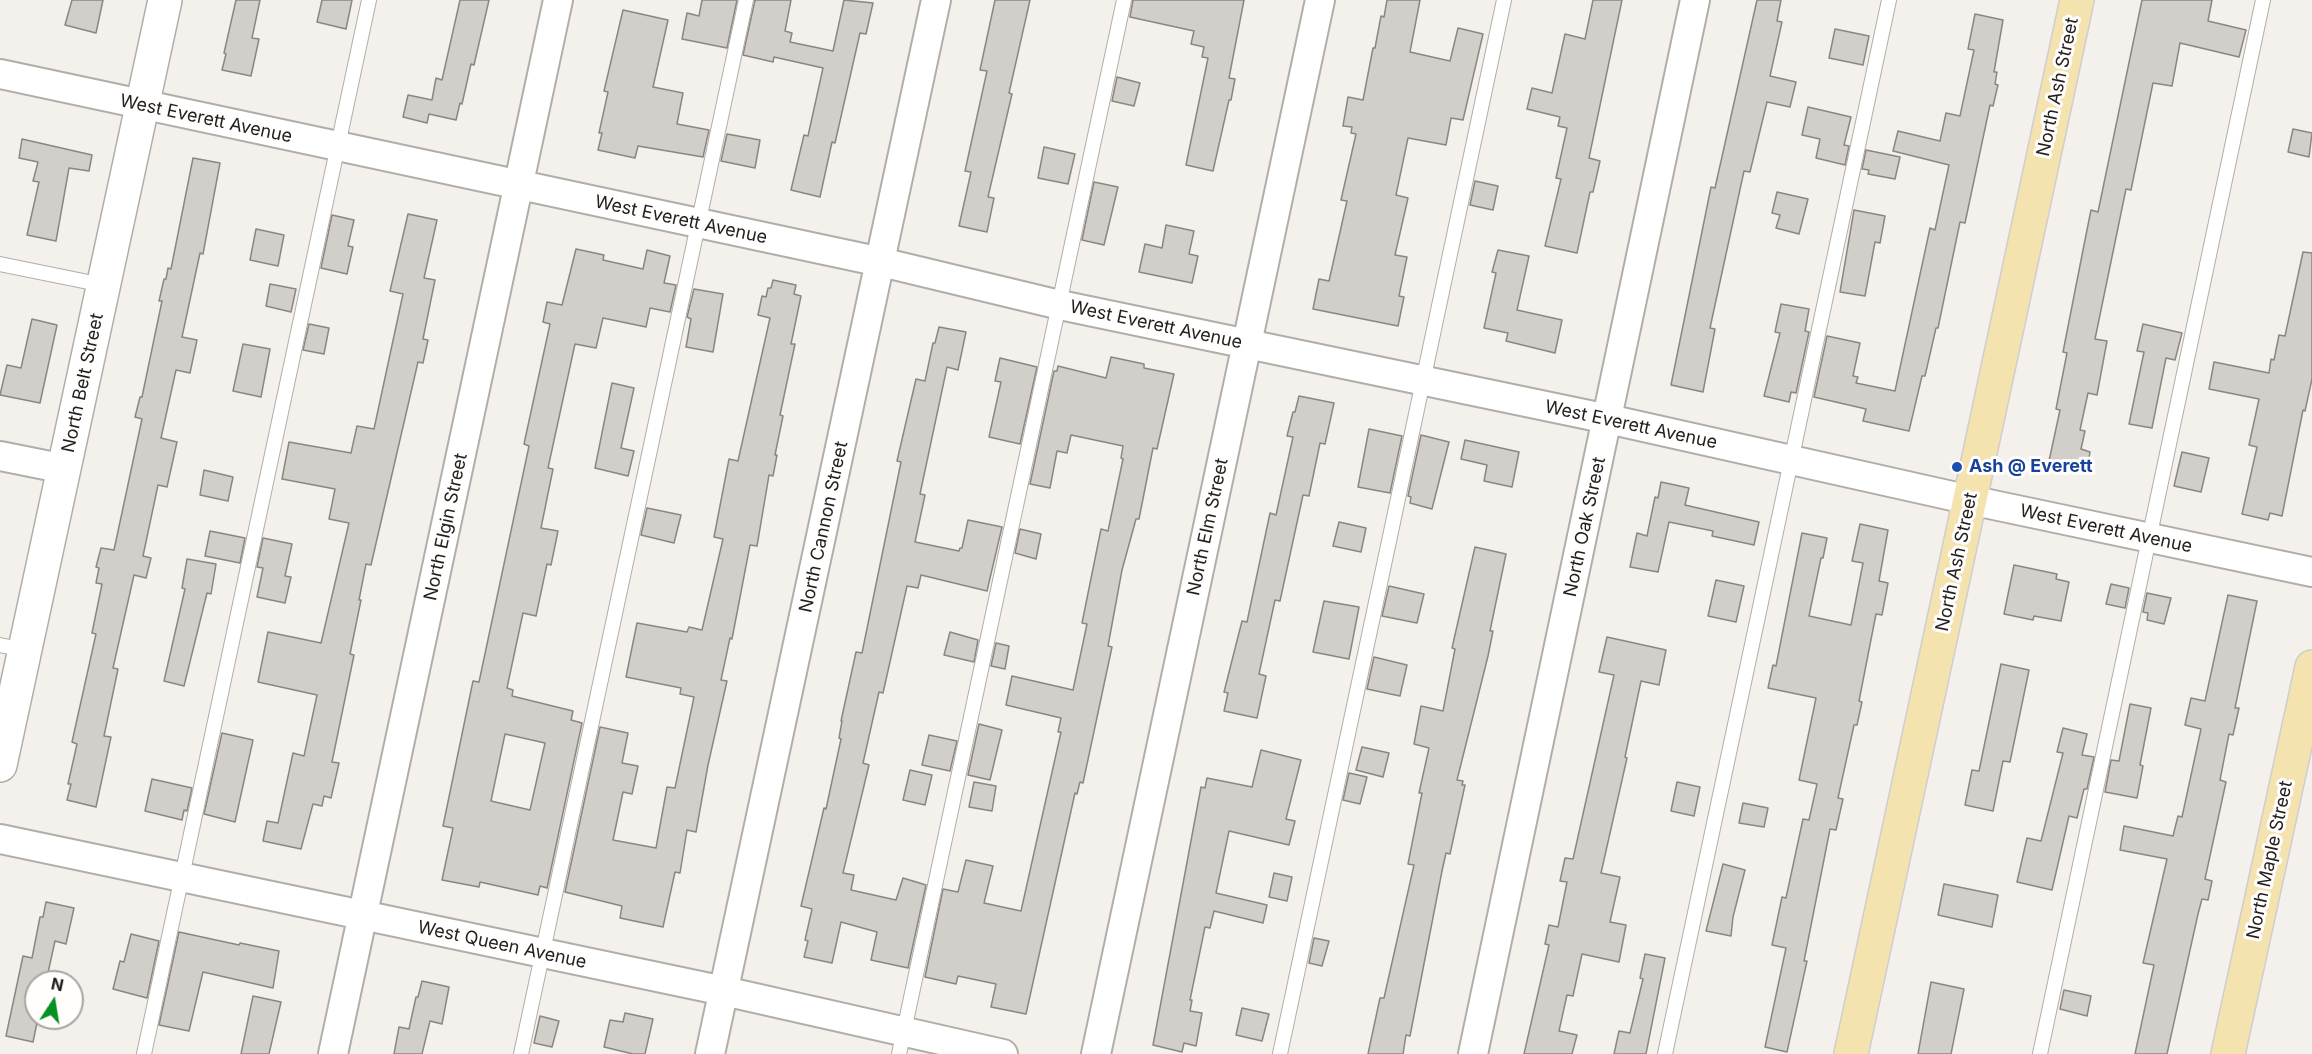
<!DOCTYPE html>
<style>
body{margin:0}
#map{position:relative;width:2312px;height:1054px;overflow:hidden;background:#f4f0eb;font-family:Inter,sans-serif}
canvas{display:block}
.north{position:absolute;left:24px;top:970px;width:60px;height:60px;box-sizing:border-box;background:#fffefc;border:2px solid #a6a5a3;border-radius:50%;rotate:12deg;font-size:16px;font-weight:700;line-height:24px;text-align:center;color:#211f1e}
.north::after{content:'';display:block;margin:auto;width:21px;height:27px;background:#069123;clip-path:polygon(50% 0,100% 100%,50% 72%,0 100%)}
</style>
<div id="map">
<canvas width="2312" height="1054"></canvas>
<div class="north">N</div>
</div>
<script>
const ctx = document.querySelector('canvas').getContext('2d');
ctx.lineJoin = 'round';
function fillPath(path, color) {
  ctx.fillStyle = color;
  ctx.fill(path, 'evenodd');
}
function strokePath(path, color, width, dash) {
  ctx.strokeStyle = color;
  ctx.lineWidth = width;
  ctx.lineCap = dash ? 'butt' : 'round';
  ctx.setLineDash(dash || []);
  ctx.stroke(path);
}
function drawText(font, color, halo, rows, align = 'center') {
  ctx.font = font + ' Inter,sans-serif';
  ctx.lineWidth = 6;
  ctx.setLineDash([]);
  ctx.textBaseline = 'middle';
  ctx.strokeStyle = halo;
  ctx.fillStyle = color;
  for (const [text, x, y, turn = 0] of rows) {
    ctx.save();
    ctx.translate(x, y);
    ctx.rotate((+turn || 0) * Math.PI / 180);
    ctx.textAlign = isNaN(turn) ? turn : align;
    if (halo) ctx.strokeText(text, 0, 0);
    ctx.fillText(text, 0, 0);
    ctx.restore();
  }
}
const building = new Path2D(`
 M72 0H103L96 33 65 25Z
 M236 0H260L252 38 259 39 251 76 222 70 226 54 224 53Z
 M322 0H352L346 29 317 22Z
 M460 0H489L474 65 471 64 462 104 460 103 456 120 429 114 427 123 403 117 408 95 432 100 436 78 442 80Z
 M702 0H737L727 48 682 39 687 13 699 16Z
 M755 0H791L785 31 792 33 790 42 833 51 844 0 873 3 866 34 860 33 835 143 832 142 820 197 791 190 804 135 808 136 823 68 774 57 773 62 743 55Z
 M995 0H1030L1009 93 1012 94 988 197 994 198 987 232 959 226 971 172 965 171 987 71 980 70Z
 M1133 0H1244L1229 78 1235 79 1231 100H1229L1213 171 1186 165 1208 58 1202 57 1204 47 1191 44 1194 31 1130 17Z
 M1387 0H1420L1410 52 1450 61 1458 28 1483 34 1463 120 1451 118 1446 145 1408 138 1396 195 1408 198 1395 255 1407 257 1399 296 1404 297 1398 326 1313 309 1319 279 1329 281 1347 201 1341 200 1356 134 1351 133 1352 127 1343 126 1348 97 1363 100 1373 48H1375L1381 16 1384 17Z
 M1593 0H1622L1589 158 1600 161 1593 192H1590L1577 253 1545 246 1561 179 1556 178 1567 128 1558 126 1560 117 1527 109 1532 88 1552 93 1565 34 1585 39Z
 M1757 0H1781L1777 21 1782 22 1770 76 1796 82 1790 107 1767 102 1750 172 1744 171 1710 328 1715 329 1703 392 1671 385 1711 187 1715 188Z
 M2142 0H2212L2208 21 2246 30 2239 57 2180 43 2172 86 2153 83 2131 190 2126 189 2095 339 2107 341 2097 395 2088 393 2080 430 2085 431 2081 449 2090 452 2087 470 2049 461 2060 410 2056 409 2067 353 2063 352 2084 245 2091 210 2098 212Z
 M623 10 668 20 653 87 683 93 677 124 709 130 703 157 638 146 635 158 598 150 602 133H599L608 92 604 91Z
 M1975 14 2003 20 1994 72H1997L1995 84 1998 85 1993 106 1990 105 1965 223 1960 222 1938 328H1936L1925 376H1922L1909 431 1863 421 1866 409 1814 397 1827 336 1860 343 1853 376 1858 377 1856 383 1895 391 1930 228 1935 230 1949 165 1893 151 1898 131 1940 141 1946 113 1960 116 1974 50 1968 49Z
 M1835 29 1869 36 1863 65 1829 58Z
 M1117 77 1140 83 1134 106 1112 101Z
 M1808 107 1851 117 1844 145 1849 146 1845 165 1816 158 1820 139 1802 135Z
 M2293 129 2312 133 2309 157 2288 152Z
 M727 134 760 140 755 168 721 161Z
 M22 139 92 155 89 171 69 168 56 241 27 235 39 182 33 181 38 162 19 158Z
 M1044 147 1075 154 1068 184 1038 178Z
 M1866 150 1900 157 1895 179 1868 174 1869 170 1862 169Z
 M193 158 220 163 203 254 200 253 182 337 197 340 190 373 176 370 161 438 177 442 167 487 158 485 143 556 151 558 146 578 134 575 113 668 118 669 104 736 111 737 96 807 67 800 71 784H68L77 744 72 742 96 634 92 633 102 584 96 583 99 568 96 567 101 548 114 550 142 419 135 417 140 397H142L162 301H159L164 279H166L168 268 171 269Z
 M1475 181 1498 186 1493 210 1470 205Z
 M1094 182 1118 187 1104 245 1082 240Z
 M1777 192 1808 199 1799 234 1776 228 1780 215 1772 213Z
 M1854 210 1885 216 1880 243 1875 242 1865 296 1840 292Z
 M408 214 437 220 424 278 435 280 423 339 428 340 423 363 418 362 371 565 366 564 359 600H361L350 654 354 655 332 762 339 763 331 798 324 796 322 806 313 804 301 849 263 841 267 821 278 823 293 753 304 756 317 695 258 682 268 632 321 643 349 523 329 519 335 489 282 479 289 442 351 453 357 426 374 429 403 294 390 291Z
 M332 215 354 220 348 246 353 247 347 274 321 268Z
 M1166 225 1194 231 1189 254 1198 256 1192 283 1139 272 1145 244 1162 248Z
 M256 229 284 235 278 266 250 260Z
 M576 249 604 255 603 260 643 269 647 250 670 256 664 283 676 285 670 312 650 308 646 327 603 318 596 348 575 344 548 468 553 469 541 528 558 531 551 565 547 564 536 616 523 613 507 688 513 690 512 696 573 711 571 720 582 723 547 888 540 886 538 895 480 882 479 887 442 880 453 828 443 826 473 681 479 682 529 446 524 444 550 324 543 322 547 302 562 305ZM505 734 545 743 530 810 491 801Z
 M1498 250 1529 256 1517 310 1562 320 1555 353 1506 341 1508 333 1484 328 1496 273 1492 272Z
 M2303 252 2312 253V379L2305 411 2303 410 2282 516 2270 513 2268 520 2242 514 2257 447 2249 445 2259 399 2209 389 2214 362 2269 373 2271 359 2274 360 2279 335 2285 336Z
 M773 280 796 285 794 294 801 296 791 344H795L780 415 783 416 775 455H777L773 476 769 475 757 546 750 545 732 639 730 638 721 680 727 681 708 765 696 832 687 830 680 873 675 872 663 927 620 918 622 906 565 892 600 727 628 733 622 763 638 766 632 794 623 792 613 840 656 848 667 787 675 788 694 697 680 694 681 688 626 677 637 623 687 632 689 627 702 630 723 539 714 537 729 459 738 461 770 318 758 315 762 296 766 297 768 288H771Z
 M270 284 296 289 291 312 266 306Z
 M694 289 723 294 713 352 686 347 691 319 687 317Z
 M1781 304 1809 309 1805 331 1809 332 1796 393 1791 392 1789 402 1764 396 1780 333 1775 332Z
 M32 319 57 325 40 403 0 395 7 365 21 368Z
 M309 324 329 328 324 354 303 350Z
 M2143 324 2182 333 2175 360 2166 358 2152 428 2129 424 2144 352 2137 351Z
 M939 327 966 332 958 370 947 367 920 494 925 495 915 542 959 551 960 548H962L968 520 1002 527 987 591 921 575 918 588 907 586 883 693 879 692 863 763 869 765 843 873 854 875 851 890 896 900 903 878 926 885 908 968 871 960 877 932 841 922 832 963 804 957 808 941 805 940 812 909 801 906 824 808 826 809 841 739 839 738 842 721H841L856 652 862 653 901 462 897 461 916 379 925 381 933 343H935Z
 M243 344 270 349 261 397 233 391Z
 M1111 357 1144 364V368L1174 374 1157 449 1153 448 1139 519H1136L1122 570 1108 646 1112 647 1083 783 1080 782 1077 794 1075 793 1026 1014 991 1007 996 984 958 976 956 984 925 977 943 889 958 892 966 860 993 866 984 903 1021 911 1061 732H1058L1061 718 1006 705 1012 676 1073 690 1087 624 1082 623 1101 529 1108 531 1123 459 1121 458 1123 446 1071 435 1067 453 1057 451 1050 488 1030 484 1054 371H1057L1058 366 1106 378Z
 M1000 358 1037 367 1020 444 989 437 1001 382 995 381Z
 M612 383 634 388 621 448 634 451 628 476 595 468Z
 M1299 396 1334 403 1325 444 1320 443 1309 496 1303 495 1280 601 1275 600 1259 674 1266 676 1257 718 1224 711 1228 693 1224 692 1242 621 1247 622 1270 513 1276 515 1293 437 1287 436 1293 412H1295Z
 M1369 429 1402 436 1390 493 1358 487Z
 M1421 435 1449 442 1432 509 1410 503 1411 497 1408 496Z
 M1465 440 1519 452 1512 487 1484 481 1487 465 1461 459Z
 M2182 452 2209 458 2201 492 2174 486Z
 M204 470 233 477 228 501 200 495Z
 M1661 482 1689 488 1685 505 1759 522 1754 545 1712 536 1713 531 1669 522 1658 572 1630 567 1637 533 1647 536 1655 497 1658 498Z
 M647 508 681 515 674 543 641 535Z
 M1339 522 1366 528 1361 552 1333 546Z
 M1860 524 1888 530 1879 581 1888 583 1882 615 1876 614 1859 701 1862 702 1857 725H1854L1838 798 1843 799 1836 830 1830 829 1804 961H1807L1787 1052 1765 1047 1786 948 1772 945 1782 897 1786 898 1803 819 1809 820 1817 784 1799 780 1816 698 1768 688 1773 665 1776 666 1802 533 1827 538 1823 558H1821L1809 616 1851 625 1863 563 1852 561Z
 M1020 529 1041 534 1036 559 1015 553Z
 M210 531 245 538 240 563 205 556Z
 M263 538 292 544 285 576 291 577 285 603 257 597 263 568 257 567Z
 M1475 547 1506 554 1490 631H1493L1488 656 1457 780 1463 781 1462 785H1465L1450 854 1446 853 1442 871 1410 1036 1406 1035 1403 1054H1368L1380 998H1384L1414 865 1408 864 1422 793H1419L1429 748 1414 744 1421 706 1443 711 1455 649 1452 648Z
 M187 559 216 564 211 594 207 593 184 686 164 681 185 589 182 588Z
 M2014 565 2057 574 2056 579 2069 582 2061 621 2034 616 2033 620 2004 614Z
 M1716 580 1744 586 1736 622 1708 616Z
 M2111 584 2129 588 2125 608 2106 604Z
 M1389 586 1424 594 1417 623 1382 616Z
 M2147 593 2171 598 2164 624 2147 620 2148 613 2143 612Z
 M2228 595 2257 601 2235 708H2239L2233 735 2229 734 2220 780 2226 782 2205 879 2212 881 2208 900 2202 899 2198 914 2167 1054H2135L2154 965 2143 963 2167 859 2120 850 2124 826 2173 836 2178 816 2182 817 2201 729 2185 725 2191 698 2205 701Z
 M1324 601 1359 607 1349 659 1313 652Z
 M950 632 978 640 974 662 944 655Z
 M1607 637 1666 650 1659 685 1641 681 1625 757 1627 758 1601 873 1620 877 1610 922 1626 925 1619 962 1582 954 1573 996 1567 995 1559 1031 1577 1035 1572 1054H1524L1549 945 1545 944 1549 925 1558 927 1567 882 1560 881 1565 858 1573 859 1614 675 1599 672Z
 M996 643 1009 646 1005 669 991 666Z
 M1374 657 1407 665 1400 696 1367 689Z
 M2001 664 2029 670 2010 762 2003 761 1993 811 1965 805 1972 770 1979 771Z
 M2130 704 2151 708 2140 765 2143 766 2137 798 2105 792 2111 760 2119 761Z
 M979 724 1002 730 990 780 968 775Z
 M2063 728 2087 734 2082 755 2094 757 2087 789H2084L2077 818 2069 816 2052 890 2017 882 2027 838 2041 841 2063 753 2057 752Z
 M222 733 253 740 235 822 204 814Z
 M929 735 957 741 950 771 922 765Z
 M1362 747 1389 753 1383 777 1356 770Z
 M1261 750 1301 760 1286 819 1295 821 1289 845 1229 831 1216 893 1267 905 1263 923 1214 911 1210 928 1205 927 1190 1000H1192L1190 1011 1202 1013 1196 1046 1184 1043 1182 1052 1153 1045 1201 787 1205 788 1207 778 1252 787Z
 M910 770 932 775 925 805 903 800Z
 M1349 773 1367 777 1360 804 1343 800Z
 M152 779 192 788 187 811 184 810 182 820 145 811Z
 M974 782 996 786 992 811 969 807Z
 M1677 782 1700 787 1694 816 1671 811Z
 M1743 803 1768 808 1764 827 1739 823Z
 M1723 864 1745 870 1733 917 1731 936 1706 931Z
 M1274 873 1292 877 1287 901 1269 897Z
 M1944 884 1998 895 1992 927 1938 915Z
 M46 902 74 908 66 944 55 941 46 982H36V1018H38L33 1042 6 1036 23 956 32 958 40 917H43Z
 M179 932 239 945 240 943 279 951 273 988 203 972 189 1031 159 1025Z
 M131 934 159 941 147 998 113 989 120 961 124 962Z
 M1314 938 1329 941 1322 966 1309 963Z
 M1645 954 1665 958 1646 1054H1614L1619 1031 1630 1033 1643 979 1640 978Z
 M422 981 449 987 442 1024 430 1021 422 1054H394L399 1027 409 1029 416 997H418Z
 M1931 982 1964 989 1951 1054H1918Z
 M2064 990 2091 996 2087 1016 2060 1009Z
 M253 996 281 1002 269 1054H241Z
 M1242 1008 1269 1014 1262 1041 1236 1035Z
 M625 1013 653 1019 645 1054H633L604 1047 610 1020 623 1022Z
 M540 1016 559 1021 552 1047 534 1043Z`);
fillPath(building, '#d2cfca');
strokePath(building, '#8a8783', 1.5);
const lane = new Path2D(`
 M0 264 103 285
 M0 645 25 650
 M144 1054 369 0
 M521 1054 746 0
 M899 1054 1124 0
 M1280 1054 1504 0
 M1665 1054 1889 0
 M2040 1054 2263 0`);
const street = new Path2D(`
 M0 74 881 262 1060 305 1608 419 1970 500 2312 572
 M0 456 65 469
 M0 839 724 991 1003 1054
 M333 1054 558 0
 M710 1054 936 0
 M1096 1054 1320 0
 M1473 1054 1695 0`);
const secondary = new Path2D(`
 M0 765 165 0`);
const primary = new Path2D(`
 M1851 1054 2077 0
 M2228 1054 2312 667`);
strokePath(lane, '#b1aea9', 16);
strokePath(street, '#b1aea9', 32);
strokePath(secondary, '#b1aea9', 36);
strokePath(primary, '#cecece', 36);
strokePath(lane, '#fff', 14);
strokePath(street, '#fff', 28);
strokePath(secondary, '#fff', 33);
strokePath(primary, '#f4e2af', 33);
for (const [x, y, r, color] of [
 [1957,467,6,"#1a4fb4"]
]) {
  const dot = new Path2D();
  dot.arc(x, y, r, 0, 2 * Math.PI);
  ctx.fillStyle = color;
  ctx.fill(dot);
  strokePath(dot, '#fffefc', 2);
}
drawText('18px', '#211f1e', '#fffefc', [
 ["North Ash Street",2058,87,-78],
 ["West Everett Avenue",206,119,12],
 ["West Everett Avenue",681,220,12],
 ["West Everett Avenue",1156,325,12],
 ["North Belt Street",83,383,-78],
 ["West Everett Avenue",1631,425,12],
 ["North Elgin Street",446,527,-78],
 ["North Cannon Street",824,527,-78],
 ["North Elm Street",1208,527,-78],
 ["North Oak Street",1585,527,-78],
 ["West Everett Avenue",2106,529,12],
 ["North Ash Street",1957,562,-78],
 ["North Maple Street",2270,860,-78],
 ["West Queen Avenue",502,945,12]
]);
drawText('bold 18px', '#164399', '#fffefc', [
 ["Ash @ Everett",1969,467]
], 'left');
</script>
